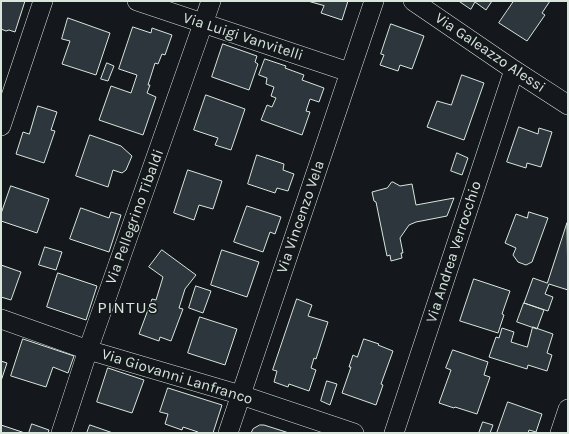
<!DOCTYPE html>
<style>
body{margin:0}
#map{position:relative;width:569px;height:434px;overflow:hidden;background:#14181c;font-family:Karla,sans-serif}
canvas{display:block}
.frame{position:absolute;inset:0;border:2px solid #d8e6dc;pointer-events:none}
</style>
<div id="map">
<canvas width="569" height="434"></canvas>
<div class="frame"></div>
</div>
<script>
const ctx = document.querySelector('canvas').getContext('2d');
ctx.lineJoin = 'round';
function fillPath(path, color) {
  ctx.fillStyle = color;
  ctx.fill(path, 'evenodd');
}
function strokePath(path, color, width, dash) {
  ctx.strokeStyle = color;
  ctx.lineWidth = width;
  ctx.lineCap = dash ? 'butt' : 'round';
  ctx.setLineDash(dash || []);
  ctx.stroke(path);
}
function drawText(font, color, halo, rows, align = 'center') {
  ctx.font = font + ' Karla,sans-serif';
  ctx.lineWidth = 3;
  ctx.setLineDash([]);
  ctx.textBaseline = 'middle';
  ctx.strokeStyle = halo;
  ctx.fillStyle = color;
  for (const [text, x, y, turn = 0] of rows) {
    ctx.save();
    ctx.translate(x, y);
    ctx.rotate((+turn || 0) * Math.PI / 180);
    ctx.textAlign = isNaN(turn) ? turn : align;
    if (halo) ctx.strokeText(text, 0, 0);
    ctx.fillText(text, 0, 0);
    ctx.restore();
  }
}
const building = new Path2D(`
 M1 1H25L15 32 9 30 6 31 1 29Z
 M308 1H348L342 20 321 13 324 6Z
 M459 1H492L486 10 475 2 471 9Z
 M514 1H550L542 13 545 15 527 41 499 23Z
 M68 18 110 33 96 75 62 64 70 41 62 39Z
 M391 24 424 36 412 69 400 65 398 71 380 65 384 55 381 54Z
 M133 27 151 33 152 28 172 35 165 55 162 54 158 64 155 63 148 85H150L147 93 156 97 143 135 99 120 111 86 131 93 137 75 119 69Z
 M223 44 257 56 255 62 258 64 249 90 212 77Z
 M265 59 286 66 285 68 304 75 302 80 324 88 319 102 310 99 306 111 310 112 302 135 261 120 267 105 272 107 276 98 271 96 274 87 266 84 267 78 259 75Z
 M107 63 114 66 108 81 101 79Z
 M462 75 484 83 464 140 427 127 437 101 451 105Z
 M206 95 245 109 231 150 215 145 218 138 194 130Z
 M38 106 57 112 51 130 55 131 44 163 16 154 23 132 29 134Z
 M519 127 538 134 539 128 552 132 541 167 527 163 526 168 507 162Z
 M90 135 121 146 132 156 126 170 122 173 113 170 108 187 76 176Z
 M457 153 468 158 462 175 451 171Z
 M257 155 284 164 283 170 294 174 288 191 277 188 275 193 248 184Z
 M188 170 222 181 213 209 199 205 194 220 174 213Z
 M392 182H393L400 186 412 184 416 205 454 198 447 216 416 222 409 225 400 238 403 253H401L402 258 391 261 390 255 387 256 376 202 374 201 372 192 387 188Z
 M11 186 49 199 37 233 1 221V214Z
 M247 206 281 217 275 234 270 232 263 252 234 242Z
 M81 208 109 218 111 212 121 215 109 252 70 239Z
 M529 212 548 218 532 262 526 265 518 262 513 255 516 248 505 243 516 214 527 218Z
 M567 223 568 290 549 284 545 294 553 297 548 311 524 303 533 278 547 283Z
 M45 247 62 252 56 270 39 265Z
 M162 250 196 275 185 289 179 308 183 309 171 341 160 337 159 341 139 334 152 299 156 300 163 277 149 267Z
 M222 250 259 262 247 297 211 285Z
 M1 265 21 272 11 300 1 297Z
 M58 273 97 286 86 320 47 307Z
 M474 279 510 291 502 314 504 315 498 333 460 321Z
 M196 286 211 291 203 313 189 308Z
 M297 299 312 305 308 316 328 322 316 359 314 358 311 368 316 370 309 391 289 384 288 387 274 382 277 371 273 370Z
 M524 303 544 310 537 329 517 322Z
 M200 317 237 329 225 365 188 353Z
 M533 327 553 334 547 353 552 355 547 371 528 365 527 369 489 357 496 337 499 338 502 328 514 332 511 342 527 347Z
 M23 339 74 356 68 373 53 367 46 387 11 376Z
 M364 339 379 344 378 345 393 351 381 384 383 385 376 405 342 393 351 367H349L353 355 357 357Z
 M453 350 488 362 484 375 490 377 477 414 455 407 454 408 439 403 451 370 446 368Z
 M1 361 7 363 1 381Z
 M108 368 144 380 132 413 97 402Z
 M327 381 337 384 330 405 321 401Z
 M168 388 222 405 213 433H198V432L183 427 182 430 165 424 168 414 160 412Z
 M508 402 542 414 536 432 529 430 528 433H497Z
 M483 422 493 425 490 433H479Z
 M32 424 49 430 48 433H29Z
 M1 425 25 433H1Z
 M90 425 113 433H87Z
 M260 425H264L289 433H251L253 429Z`);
fillPath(building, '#2c363c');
strokePath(building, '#d8e6dc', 1);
const street = new Path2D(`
 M137 1 349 72
 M413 1 514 70 568 105
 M1 126 43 1
 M1 319 88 350 241 395 354 433
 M61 433 88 350 211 1
 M228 433 374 1
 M394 433 514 70
 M560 433 568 409`);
strokePath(street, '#d8e6dc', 20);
strokePath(street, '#14181c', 19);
drawText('15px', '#d8e6dc', '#14181c', [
 ["Via Luigi Vanvitelli",243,37,18],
 ["Via Galeazzo Alessi",490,53,34],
 ["Via Pellegrino Tibaldi",135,217,-70],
 ["Via Vincenzo Vela",301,217,-71],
 ["Via Andrea Verrocchio",454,252,-72],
 ["Via Giovanni Lanfranco",177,377,17]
]);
ctx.letterSpacing = '1px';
drawText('17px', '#d8e6dc', '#14181c', [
 ["PINTUS",128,308]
]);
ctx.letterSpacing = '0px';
</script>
